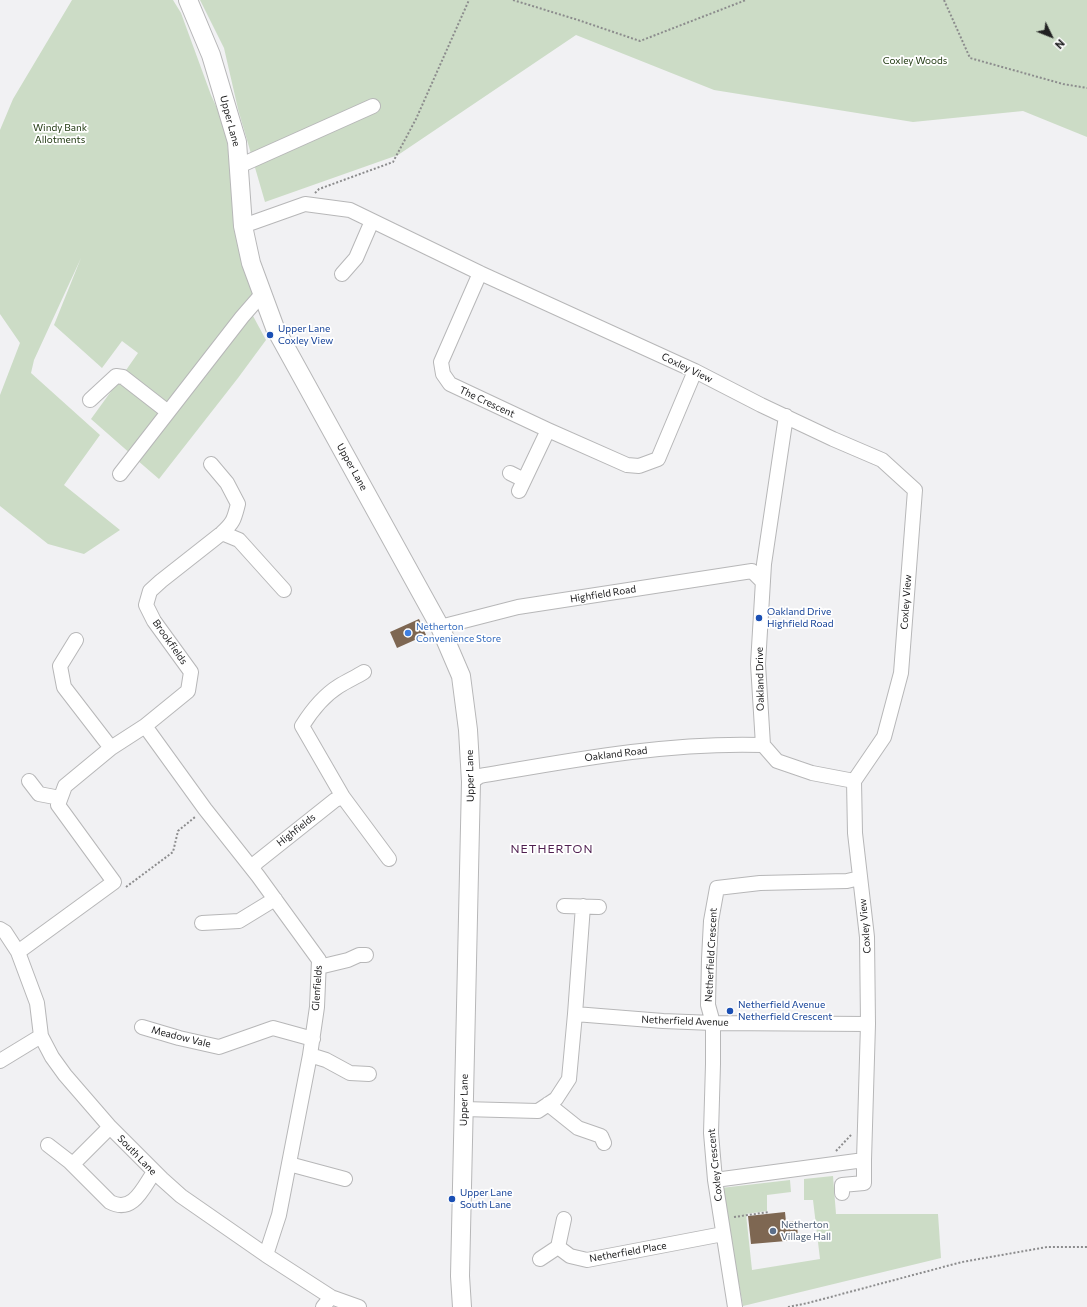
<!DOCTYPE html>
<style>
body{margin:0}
#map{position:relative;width:1087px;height:1307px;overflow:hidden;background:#f1f1f3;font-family:Commissioner,sans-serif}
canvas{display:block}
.north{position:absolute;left:1031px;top:16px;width:40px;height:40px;-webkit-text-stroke:3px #fff;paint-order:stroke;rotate:133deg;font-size:11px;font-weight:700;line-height:16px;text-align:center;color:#212122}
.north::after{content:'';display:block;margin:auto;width:14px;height:18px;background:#212122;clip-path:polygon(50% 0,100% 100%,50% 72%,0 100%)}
</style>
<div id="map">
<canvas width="1087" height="1307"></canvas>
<div class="north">N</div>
</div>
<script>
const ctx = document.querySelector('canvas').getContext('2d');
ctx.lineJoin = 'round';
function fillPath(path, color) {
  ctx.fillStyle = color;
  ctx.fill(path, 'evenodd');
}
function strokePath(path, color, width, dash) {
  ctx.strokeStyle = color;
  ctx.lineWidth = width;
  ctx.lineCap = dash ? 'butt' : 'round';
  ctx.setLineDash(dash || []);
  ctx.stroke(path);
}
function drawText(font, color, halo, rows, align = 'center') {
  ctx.font = font + ' Commissioner,sans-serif';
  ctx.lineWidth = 3.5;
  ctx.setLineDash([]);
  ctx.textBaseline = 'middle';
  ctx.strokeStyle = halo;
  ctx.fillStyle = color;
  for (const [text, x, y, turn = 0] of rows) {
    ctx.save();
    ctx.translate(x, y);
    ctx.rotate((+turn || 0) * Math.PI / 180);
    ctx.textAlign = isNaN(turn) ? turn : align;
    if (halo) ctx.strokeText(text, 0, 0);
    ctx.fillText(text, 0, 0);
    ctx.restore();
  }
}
fillPath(new Path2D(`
 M72 0H173L181 13 211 95 225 126 240 249 255 293 246 303 266 340 238 378 159 479 137 460 176 409 124 373 138 353 122 341 102 368 54 325 81 258 34 360 31 373 100 435 64 485 120 530 84 554 48 544 0 506V395L20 343 0 314V130L13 99Z
 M200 0H1087V137L1023 111 913 122 714 90 576 35 398 155 265 202 238 109 224 48Z
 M120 379 162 414 132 455 91 419Z
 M833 1176 836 1214H938L941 1258 743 1306 721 1188 790 1180 791 1192 767 1195V1211L746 1214 752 1270 820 1259 813 1200H804V1179Z`), '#ccdcc6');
fillPath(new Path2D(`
 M419 619 426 635 397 648 390 632Z
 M785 1212 786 1222 797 1221 798 1240 751 1244 748 1216Z`), '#7e6752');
const minor = new Path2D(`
 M239 166 373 106
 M243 226 305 204 350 210 480 273 695 371 761 405 833 439 882 460 915 490 901 673 884 737 854 781 855 833 867 937 868 1024 864 1160 715 1180
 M480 273 441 362 443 374 450 384 548 430 627 465 639 466 658 459 695 371
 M342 274 356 258 372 221
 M90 400 116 376 123 377 168 412
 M786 416 764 564 758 664 763 745 777 761 812 773 854 781
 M510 473 524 480
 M120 474 242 317 262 294
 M519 491 548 430
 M222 533 239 540 284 590
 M440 627 518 607 752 571 763 582
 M76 640 60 666 64 687 111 748
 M145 726 205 809 258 876 319 960 317 1007 310 1055 279 1215 266 1255
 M29 781 39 794 60 798
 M471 782 480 776C573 760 667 742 763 745
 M343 797 302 726C312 710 323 696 339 686 347 681 356 677 364 672
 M252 868 257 862 335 800 343 797 389 859
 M564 906 599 907
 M202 923 239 921 275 899
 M0 929 5 932 18 952 37 1003 41 1036 52 1057 65 1075 110 1127 162 1179 181 1196 266 1255 331 1297 359 1307
 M18 952 114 882 58 805 65 786 111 748 145 726 188 691 191 672 154 621 146 605 150 591 161 581 222 533C234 522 234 519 238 504L227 483 211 464
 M319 967 348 960 359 955H366
 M575 1014 583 906
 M142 1027 179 1038 219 1047 273 1028 313 1039
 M310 1055 326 1060 350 1073 369 1074
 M0 1061 41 1036
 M548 1104 578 1128 601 1136 604 1143
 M463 1109 538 1111 556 1099 569 1079 575 1014 663 1021 713 1023 868 1024
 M48 1145 70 1162 110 1202C133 1214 143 1188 154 1172
 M73 1164 110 1127
 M289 1164 345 1179
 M842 1193V1185L864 1183V1160
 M558 1247 564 1219
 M540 1259 558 1247 570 1256 587 1260 723 1234
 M323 1307 331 1297
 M735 1307 715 1180 711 1133 713 1064V1023L708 1005 709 959 711 921 717 888 760 883 847 881 860 878`);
const major = new Path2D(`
 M188 0 211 55 237 142 243 226 251 263 275 328 440 627 461 676 468 730 471 782 460 1276 462 1307`);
strokePath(minor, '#b7b7b8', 16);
strokePath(major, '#b7b7b8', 20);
strokePath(new Path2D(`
 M513 0 578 20 640 41 746 0
 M944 0 970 58 1063 84 1087 88
 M315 193 319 189 393 162 416 119 469 0
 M126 887 173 852 178 831 195 817
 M836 1151 851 1135
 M734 1217 769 1212
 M788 1307 808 1303 962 1262 1047 1247H1087`), '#8c8c8d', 2, [2, 2]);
strokePath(minor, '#fff', 14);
strokePath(major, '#fff', 18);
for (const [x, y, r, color] of [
 [270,335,4,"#1a4fb4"],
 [759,618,4,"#1a4fb4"],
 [408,633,4,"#3f7fe0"],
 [730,1011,4,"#1a4fb4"],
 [452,1199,4,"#1a4fb4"],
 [773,1231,4,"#5c6f8a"]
]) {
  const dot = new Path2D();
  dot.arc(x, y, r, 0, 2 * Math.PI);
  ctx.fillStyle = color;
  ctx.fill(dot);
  strokePath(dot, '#fff', 1.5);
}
drawText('10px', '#1a340b', '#fff', [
 ["Coxley Woods",915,61],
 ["Windy Bank",60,128],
 ["Allotments",60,140]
]);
drawText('10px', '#212122', '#fff', [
 ["Upper Lane",230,121,75],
 ["Coxley View",687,368,26],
 ["The Crescent",487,402,25],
 ["Upper Lane",352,467,61],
 ["Highfield Road",603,594,-9],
 ["Coxley View",906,602,-86],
 ["Brookfields",170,642,55],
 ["Oakland Drive",760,679,-91],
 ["Oakland Road",616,754,-7],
 ["Upper Lane",470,776,-91],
 ["Highfields",296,830,-38],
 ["Coxley View",865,926,-95],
 ["Netherfield Crescent",711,955,-87],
 ["Glenfields",317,988,-86],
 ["Netherfield Avenue",685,1021,2],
 ["Meadow Vale",181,1037,14],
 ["Upper Lane",464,1100,-89],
 ["South Lane",137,1155,46],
 ["Coxley Crescent",715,1165,-96],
 ["Netherfield Place",628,1252,-10]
]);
drawText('10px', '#164399', '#fff', [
 ["Upper Lane",278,329],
 ["Coxley View",278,341],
 ["Oakland Drive",767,612],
 ["Highfield Road",767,624],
 ["Netherfield Avenue",738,1005],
 ["Netherfield Crescent",738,1017],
 ["Upper Lane",460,1193],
 ["South Lane",460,1205]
], 'left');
drawText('10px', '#366cbe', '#fff', [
 ["Netherton",416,627],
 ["Convenience Store",416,639]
], 'left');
drawText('10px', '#4e5e75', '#fff', [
 ["Netherton",781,1225],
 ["Village Hall",781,1237]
], 'left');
ctx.letterSpacing = '1px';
drawText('12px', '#4e1e4f', '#fff', [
 ["NETHERTON",552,849]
]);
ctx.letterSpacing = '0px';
</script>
